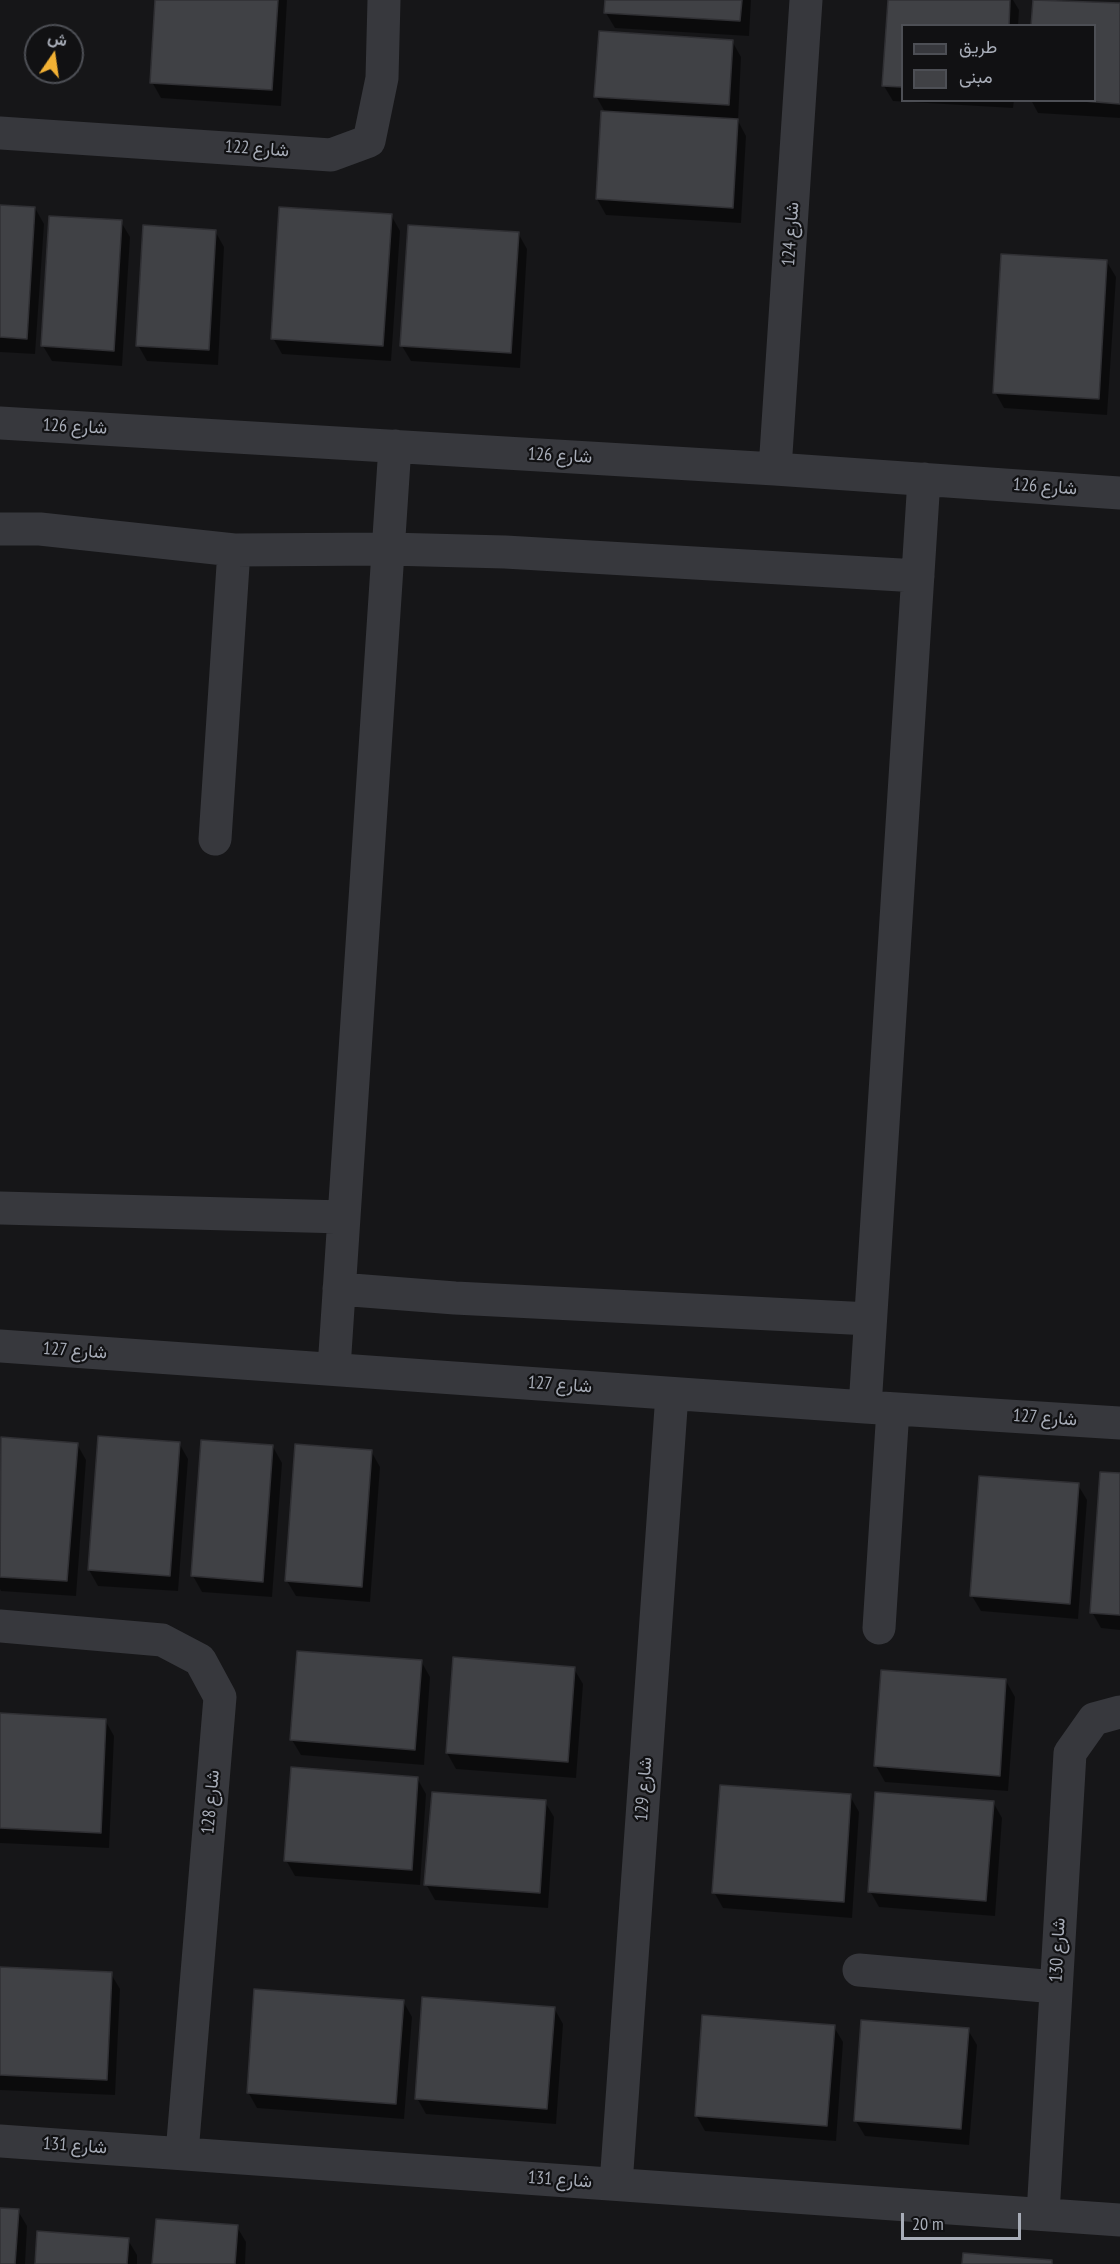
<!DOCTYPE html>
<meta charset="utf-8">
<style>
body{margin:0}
#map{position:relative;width:1120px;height:2264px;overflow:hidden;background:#161618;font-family:"PT Sans Narrow",Vazirmatn,sans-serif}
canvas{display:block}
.legend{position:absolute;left:901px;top:24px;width:195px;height:78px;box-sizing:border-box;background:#111113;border:2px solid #4d4f55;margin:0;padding:8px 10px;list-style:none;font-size:18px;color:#a8adb8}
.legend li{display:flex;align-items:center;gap:12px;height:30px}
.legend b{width:30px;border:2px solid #4d4f55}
.north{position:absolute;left:24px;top:24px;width:60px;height:60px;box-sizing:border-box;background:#111113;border:2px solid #4d4f55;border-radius:50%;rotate:13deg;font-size:16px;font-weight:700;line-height:24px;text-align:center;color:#a8adb8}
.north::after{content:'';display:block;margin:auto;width:21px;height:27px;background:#f2b134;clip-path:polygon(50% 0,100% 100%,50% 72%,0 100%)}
.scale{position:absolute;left:901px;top:2213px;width:120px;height:27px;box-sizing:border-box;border:3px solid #a8adb8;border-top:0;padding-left:8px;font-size:18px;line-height:21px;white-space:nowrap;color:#a8adb8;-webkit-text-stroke:4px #111113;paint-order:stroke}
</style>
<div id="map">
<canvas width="1120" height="2264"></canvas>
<ul class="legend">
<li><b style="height:8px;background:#37383d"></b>طريق</li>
<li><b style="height:16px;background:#404145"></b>مبنى</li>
</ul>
<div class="north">ش</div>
<div class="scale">20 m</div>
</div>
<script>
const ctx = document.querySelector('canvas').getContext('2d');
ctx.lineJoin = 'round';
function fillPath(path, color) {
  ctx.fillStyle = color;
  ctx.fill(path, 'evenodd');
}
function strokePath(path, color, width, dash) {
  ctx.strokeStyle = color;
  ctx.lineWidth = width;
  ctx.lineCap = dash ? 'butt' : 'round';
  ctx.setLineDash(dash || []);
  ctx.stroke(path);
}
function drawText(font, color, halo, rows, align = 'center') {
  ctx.font = font + ' "PT Sans Narrow",Vazirmatn,sans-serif';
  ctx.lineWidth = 4.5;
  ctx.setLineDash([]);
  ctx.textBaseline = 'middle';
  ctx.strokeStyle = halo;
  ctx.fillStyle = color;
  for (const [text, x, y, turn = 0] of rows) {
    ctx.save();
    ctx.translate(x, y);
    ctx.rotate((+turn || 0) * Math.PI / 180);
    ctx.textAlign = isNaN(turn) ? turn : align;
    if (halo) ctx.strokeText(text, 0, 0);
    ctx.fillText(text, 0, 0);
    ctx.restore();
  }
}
fillPath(new Path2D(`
 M157 0H287L281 106 161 98 152 82Z
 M606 0H751L749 36 615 28 606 13Z
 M889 0H1013L1019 10 1018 26H902V100H1014L1013 108 893 101 884 86Z
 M1034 0 1120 5V118L1038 113 1031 100H1094V26H1033Z
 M732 41 741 57 738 121 746 136 741 223 606 215 597 199 605 112 596 96Z
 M0 206 35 208 44 224 35 354 0 352Z
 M391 215 400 231 391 361 282 354 273 338Z
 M121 222 130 237 122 366 52 361 43 346Z
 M215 231 224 247 218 365 147 361 138 345Z
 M518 233 527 249 520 368 411 361 402 346Z
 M1107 262 1116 277 1107 415 1004 408 995 392Z
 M3 1439 77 1444 86 1460 76 1596 1 1591 0 1589V1476Z
 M203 1441 273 1447 282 1463 272 1597 202 1592 193 1576Z
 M179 1443 188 1459 178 1591 98 1586 89 1570Z
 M371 1451 380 1467 370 1602 296 1596 287 1581Z
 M1120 1475V1630L1101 1628 1092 1612Z
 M1078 1485 1087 1500 1078 1619 981 1611 972 1596Z
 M421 1661 430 1677 424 1765 301 1755 292 1740Z
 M574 1669 583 1684 576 1778 456 1769 447 1753Z
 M1006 1681 1015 1697 1008 1791 885 1782 876 1766Z
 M0 1715 105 1720 114 1736 109 1848 0 1843Z
 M417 1778 426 1794 420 1885 295 1876 286 1860Z
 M850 1796 859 1812 852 1918 723 1908 714 1892Z
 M545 1802 554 1817 548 1908 435 1900 426 1884Z
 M993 1802 1002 1818 995 1916 879 1907 870 1891Z
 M0 1969 111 1974 120 1989 115 2095 0 2090Z
 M403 2001 412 2017 404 2119 257 2108 248 2092Z
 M554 2008 563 2024 556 2124 426 2114 417 2098Z
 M834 2027 843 2042 836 2141 705 2131 696 2115Z
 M968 2030 977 2045 969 2145 865 2136 856 2121Z
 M0 2209 18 2211 27 2226 25 2264H0Z
 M237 2227 246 2242 245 2264H154Z
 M128 2240 137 2255V2264H36Z`), '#0007');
const building = new Path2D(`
 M155 0H278L272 90 150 83Z
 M605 0H742L740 21 604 13Z
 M888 0H1010L1009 26H902V87L882 86Z
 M1033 0 1120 3V104L1072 100H1094V26H1031Z
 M599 31 733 40 729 105 594 97Z
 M601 111 738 119 733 208 596 199Z
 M0 205 35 207 27 339 0 337Z
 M279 207 392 214 383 346 271 339Z
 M49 216 122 220 114 351 41 346Z
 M143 225 216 230 209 350 136 346Z
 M408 225 519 232 511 353 400 346Z
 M1001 254 1107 260 1099 399 993 393Z
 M98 1436 180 1442 170 1576 88 1570Z
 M1 1437 78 1443 67 1581 0 1577Z
 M201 1440 273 1445 263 1582 191 1576Z
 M295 1444 372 1450 362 1587 285 1581Z
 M1100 1472 1120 1473V1615L1090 1613Z
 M979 1476 1079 1483 1070 1604 970 1596Z
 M297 1651 422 1660 415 1750 290 1740Z
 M453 1657 575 1667 568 1762 446 1753Z
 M881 1670 1006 1679 1000 1776 874 1766Z
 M0 1713 106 1719 101 1833 0 1828Z
 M291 1767 418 1777 412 1870 284 1861Z
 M720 1785 851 1794 844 1902 712 1893Z
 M432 1792 546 1800 540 1893 424 1885Z
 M875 1792 994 1801 986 1901 868 1892Z
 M0 1967 112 1972 107 2080 0 2075Z
 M254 1989 404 2000 396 2104 247 2093Z
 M422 1997 555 2007 547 2109 415 2099Z
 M702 2015 835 2025 827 2126 695 2116Z
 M861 2020 969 2028 961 2129 854 2121Z
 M0 2208 19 2209 15 2264H0Z
 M156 2219 238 2225 235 2264H152Z
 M37 2231 129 2238 127 2264H35Z
 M963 2253 1052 2260V2264H962Z`);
fillPath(building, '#404145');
strokePath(building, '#303034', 1.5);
strokePath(new Path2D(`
 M0 133 331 155 369 141 382 78 384 0
 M0 423 775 469 1120 493
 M775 469 806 0
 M0 529H40L234 550 388 549 505 552 918 576
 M215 839 234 550
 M0 1208 344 1217
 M339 1289 455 1298 870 1319
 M0 1346 865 1407 1120 1423
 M334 1368 395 446
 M865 1407 924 479
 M0 1626 162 1640 200 1660 220 1697 182 2153
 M879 1628 893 1409
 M859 1970 1056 1987
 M0 2141 1120 2220
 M616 2184 672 1394
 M1043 2214 1070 1753 1094 1719 1120 1712`), '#37383d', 33);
drawText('18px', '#a8adb8', '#111113', [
 ["شارع 122",257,149,4],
 ["شارع 124",791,234,-86],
 ["شارع 126",75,427,3],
 ["شارع 126",560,456,3],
 ["شارع 126",1045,487,4],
 ["شارع 127",75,1351,4],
 ["شارع 127",560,1385,4],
 ["شارع 127",1045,1418,4],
 ["شارع 129",644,1789,-86],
 ["شارع 128",211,1802,-85],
 ["شارع 130",1058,1950,-87],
 ["شارع 131",75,2146,4],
 ["شارع 131",560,2180,4]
]);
</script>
